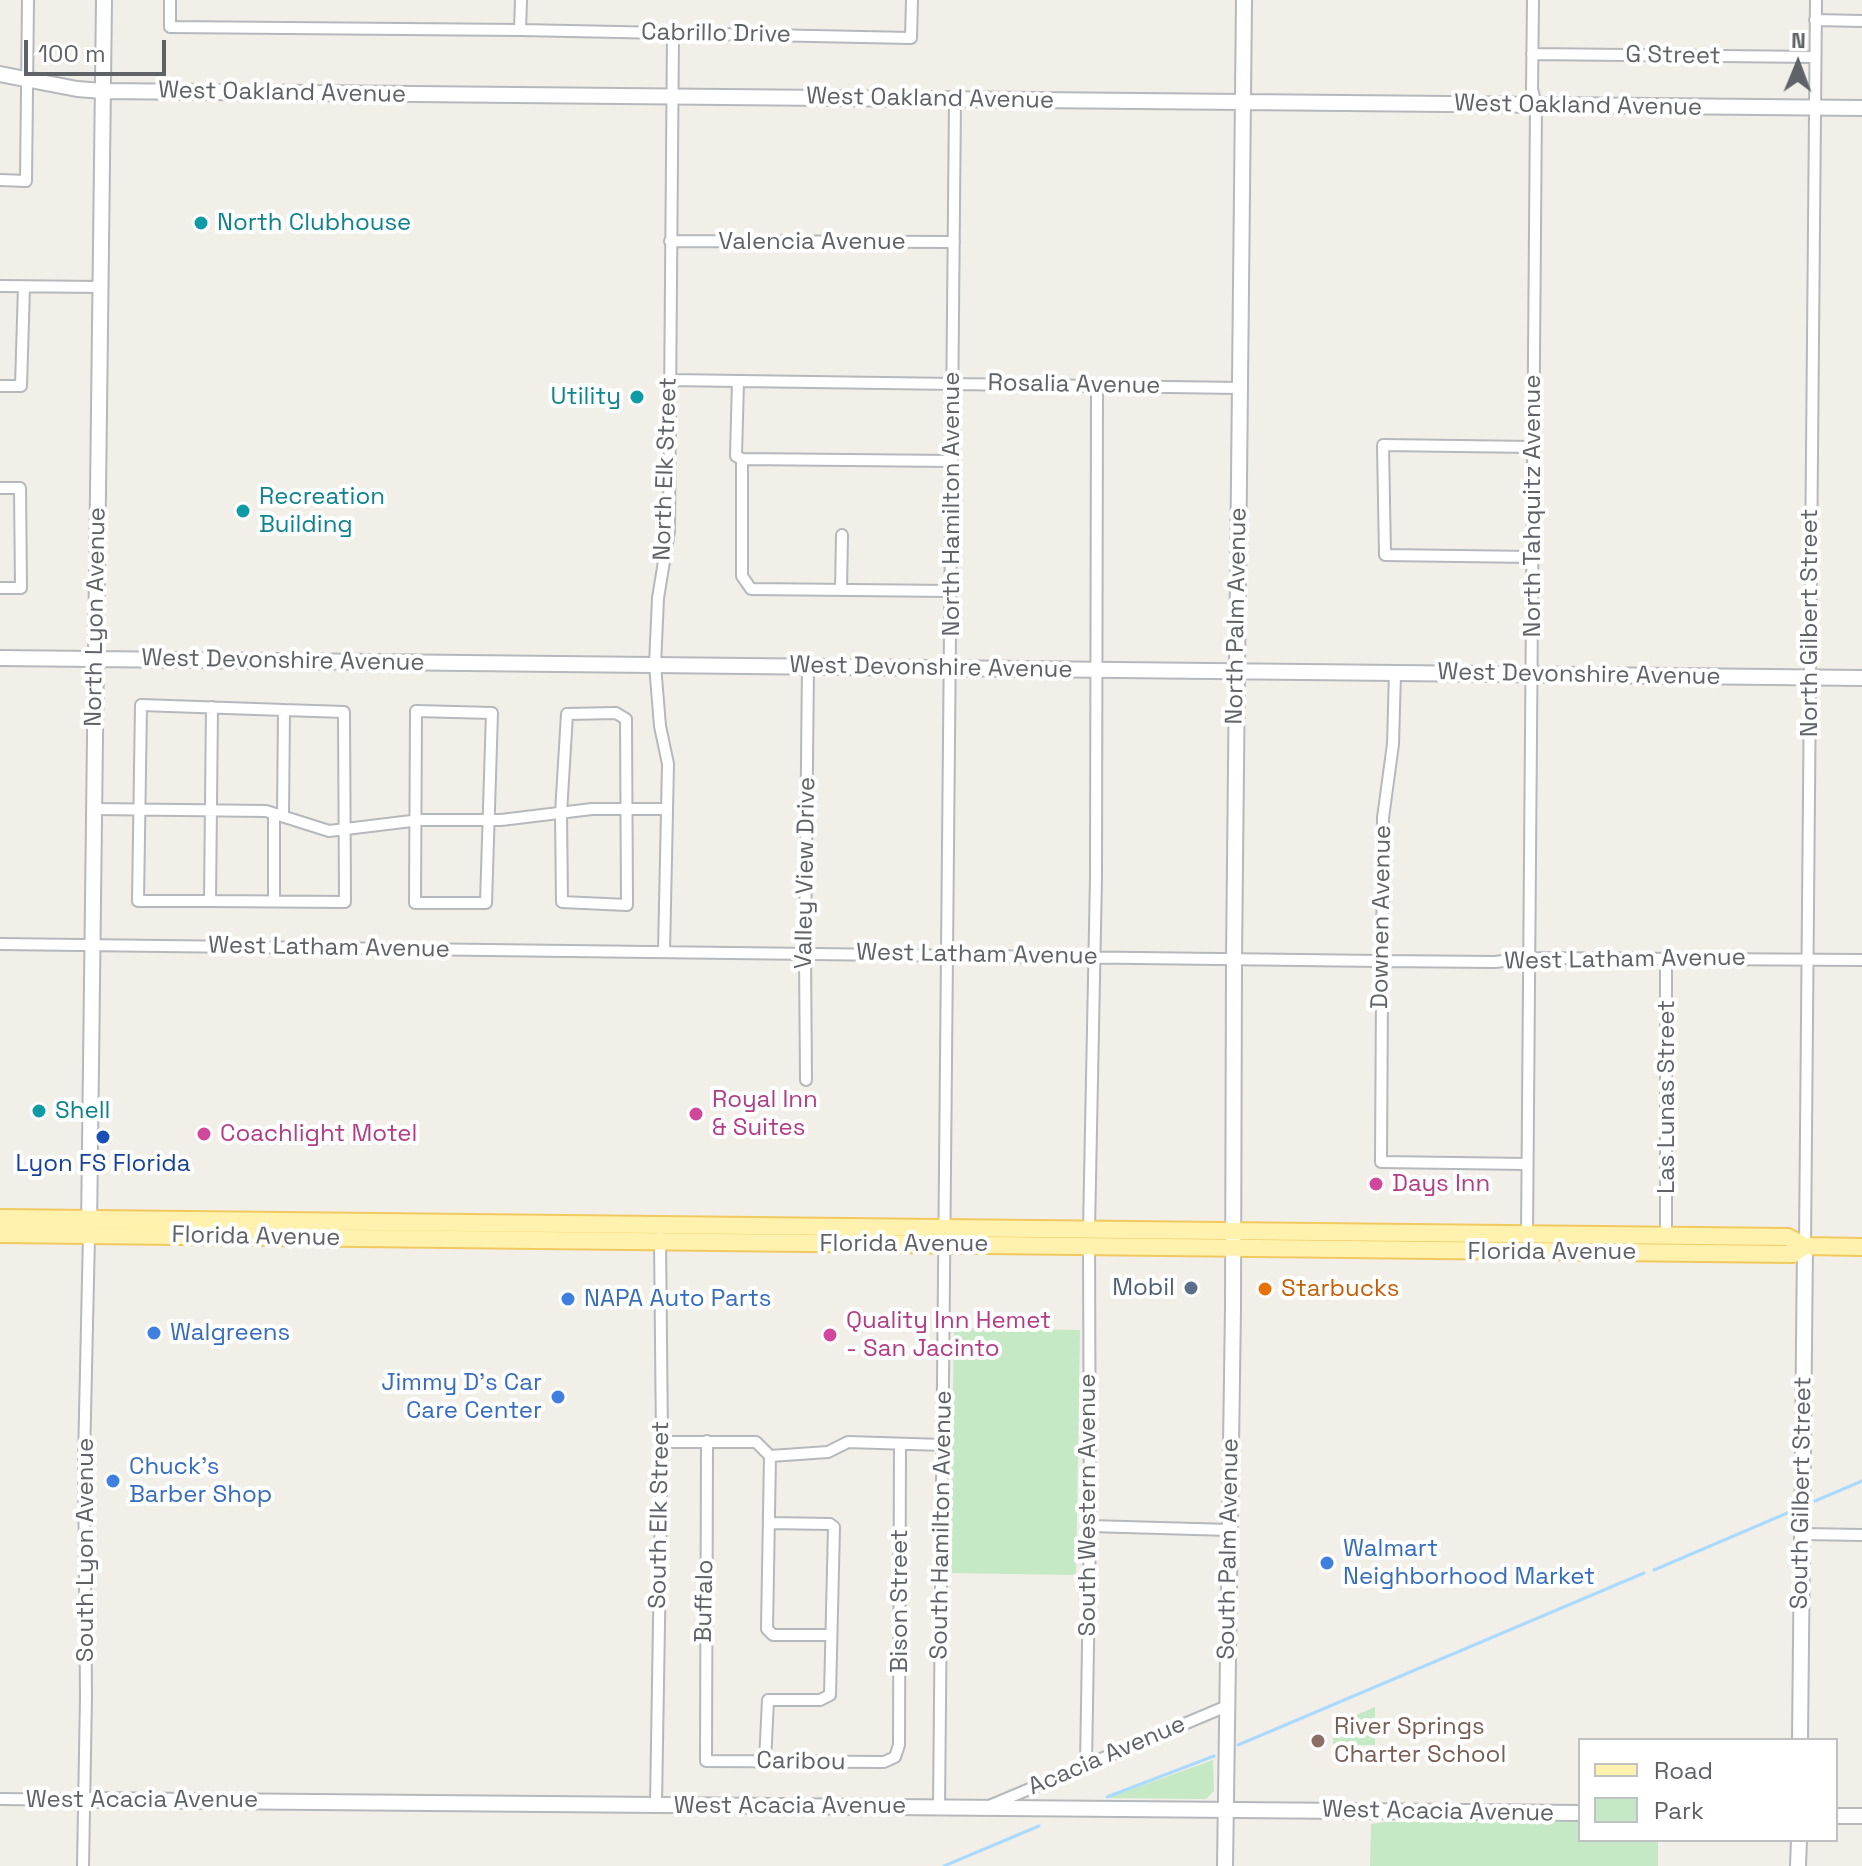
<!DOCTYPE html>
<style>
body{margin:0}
#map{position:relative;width:1862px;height:1866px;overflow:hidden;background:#f1efe8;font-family:"Space Grotesk",sans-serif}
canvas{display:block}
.legend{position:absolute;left:1578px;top:1738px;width:260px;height:104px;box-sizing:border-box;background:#fff;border:2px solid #bfc1c3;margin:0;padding:10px 14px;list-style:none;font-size:24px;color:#5f6368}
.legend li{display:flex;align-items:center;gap:16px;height:40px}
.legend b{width:40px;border:2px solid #bfc1c3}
.north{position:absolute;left:1758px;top:24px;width:80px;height:80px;-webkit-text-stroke:6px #fff;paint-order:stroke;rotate:1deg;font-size:22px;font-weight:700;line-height:32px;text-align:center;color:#5f6368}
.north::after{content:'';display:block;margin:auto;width:28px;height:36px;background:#5f6368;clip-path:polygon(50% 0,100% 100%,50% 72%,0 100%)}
.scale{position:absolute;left:24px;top:40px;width:142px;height:36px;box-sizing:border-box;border:4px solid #5f6368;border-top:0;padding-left:10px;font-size:24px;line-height:28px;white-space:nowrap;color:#5f6368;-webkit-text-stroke:6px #fff;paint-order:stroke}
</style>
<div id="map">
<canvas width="1862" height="1866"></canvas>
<ul class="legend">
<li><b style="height:10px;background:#fff2af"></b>Road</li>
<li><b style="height:22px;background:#c5e8c5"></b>Park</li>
</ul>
<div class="north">N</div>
<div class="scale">100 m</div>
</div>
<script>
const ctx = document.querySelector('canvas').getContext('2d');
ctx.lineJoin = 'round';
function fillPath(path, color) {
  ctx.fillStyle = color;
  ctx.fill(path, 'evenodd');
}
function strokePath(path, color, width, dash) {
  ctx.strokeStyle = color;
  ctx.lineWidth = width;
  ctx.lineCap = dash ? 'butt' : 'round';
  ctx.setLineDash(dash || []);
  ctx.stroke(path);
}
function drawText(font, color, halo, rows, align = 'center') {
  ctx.font = font + ' "Space Grotesk",sans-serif';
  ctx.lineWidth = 8;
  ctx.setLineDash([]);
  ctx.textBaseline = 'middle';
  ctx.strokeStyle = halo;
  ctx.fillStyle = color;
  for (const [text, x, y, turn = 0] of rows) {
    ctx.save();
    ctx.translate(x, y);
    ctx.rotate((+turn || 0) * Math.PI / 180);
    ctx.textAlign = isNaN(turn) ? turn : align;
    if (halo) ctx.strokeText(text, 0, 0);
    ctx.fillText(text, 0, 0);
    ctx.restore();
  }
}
fillPath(new Path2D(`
 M954 1328 1080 1330 1076 1575 950 1573Z
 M1375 1707V1745H1333V1725Z
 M1213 1760 1214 1791 1206 1799 1107 1798Z
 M1385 1822H1580V1840H1658V1866H1370L1371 1824Z`), '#c5e8c5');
strokePath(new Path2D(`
 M1815 1501 1862 1481
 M1654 1570 1792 1511
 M1238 1745 1644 1573
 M1107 1797 1214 1756
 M944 1866 1039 1826`), '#aadaff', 3);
const minor = new Path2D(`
 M170 0V27L520 30 911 38 912 0
 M1815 20 1862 21
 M520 30 521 0
 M1532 54 1815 57
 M0 180 26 181 28 0
 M670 241 954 242
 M0 286 101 287
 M669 380 1239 388
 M738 381 736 456 742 459V576L751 589 951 591
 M0 386H21L24 287
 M742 459 952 461
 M0 488H20L21 588H0
 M1532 557 1385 555 1383 445 1533 447
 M841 590 842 535
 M1395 673 1393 744 1383 818 1381 1162 1527 1164
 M212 707 210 901H138L141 705 284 710
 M416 711 492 713 486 903H415Z
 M616 713 626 719 627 905 562 902 561 813 567 714Z
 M94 809 266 811 329 831 420 820H501L592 809H667
 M210 901 345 902 344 712 284 710 283 816
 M274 901V814
 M0 944 1381 961 1495 962 1529 958 1862 960
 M664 952 668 764 660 726 655 665 658 598 669 531 673 33
 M1666 958V1236
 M806 1080 805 953 808 666
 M1089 1230 1096 877 1097 385
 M1527 1237 1536 105 1532 89 1533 0
 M1805 1246 1816 0
 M707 1441 706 1761 884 1762 895 1757 899 1745 900 1445
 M662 1442H756L770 1456 828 1452 848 1442 943 1445
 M770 1456 767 1629 773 1635H831
 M1090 1526 1230 1530
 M1802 1534 1862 1535
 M765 1762 768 1700H820L830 1695 834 1527 830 1524 770 1523
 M1086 1765 1090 1526 1089 1245
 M0 1799 85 1800
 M656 1804 662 1442 660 1238
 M989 1806 1227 1706
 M939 1807 955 99
 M83 1866 86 1696 84 1459 89 1235`);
const tertiary = new Path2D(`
 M0 74 77 89 103 91 1862 108
 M0 658 1862 678
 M89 1228 104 0
 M1800 1740 1805 1246
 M85 1800 1580 1813
 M1836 1816H1862
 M1225 1866 1233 1307 1234 959 1244 0
 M1798 1866 1799 1840`);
const primary = new Path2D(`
 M0 1218 1788 1237 1805 1246 1862 1247
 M0 1234 1793 1254 1805 1246`);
strokePath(minor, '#b5b8bc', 14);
strokePath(tertiary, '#b5b8bc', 18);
strokePath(primary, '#f2c960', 20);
strokePath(minor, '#fff', 10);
strokePath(tertiary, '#fff', 14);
strokePath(primary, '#fff2af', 16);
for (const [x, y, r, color] of [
 [201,223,8,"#0f9aa8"],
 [637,397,8,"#0f9aa8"],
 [243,511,8,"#0f9aa8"],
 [39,1111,8,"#0f9aa8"],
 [696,1114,8,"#d1479c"],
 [204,1134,8,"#d1479c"],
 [103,1137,8,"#1a4fb4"],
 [1376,1184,8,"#d1479c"],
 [1191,1288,8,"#5c6f8a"],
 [1265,1289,8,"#e8710a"],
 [568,1299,8,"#3f7fe0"],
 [154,1333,8,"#3f7fe0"],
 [830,1335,8,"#d1479c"],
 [558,1397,8,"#3f7fe0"],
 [113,1481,8,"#3f7fe0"],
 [1327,1563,8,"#3f7fe0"],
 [1318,1741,8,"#8d6e63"]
]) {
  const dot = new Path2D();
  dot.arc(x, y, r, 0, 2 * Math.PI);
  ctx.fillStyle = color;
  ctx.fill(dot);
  strokePath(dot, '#fff', 3);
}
drawText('24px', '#5f6368', '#fff', [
 ["Cabrillo Drive",716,34,1],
 ["G Street",1673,56,1],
 ["West Oakland Avenue",282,93,1],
 ["West Oakland Avenue",930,99,1],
 ["West Oakland Avenue",1578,106,1],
 ["Valencia Avenue",812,242],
 ["Rosalia Avenue",1074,385,1],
 ["North Elk Street",666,469,-88],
 ["North Hamilton Avenue",952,504,-90],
 ["North Tahquitz Avenue",1533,506,-90],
 ["North Palm Avenue",1237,616,-89],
 ["North Lyon Avenue",96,617,-89],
 ["North Gilbert Street",1810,623,-90],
 ["West Devonshire Avenue",283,661,1],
 ["West Devonshire Avenue",931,668,1],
 ["West Devonshire Avenue",1579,675,1],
 ["Valley View Drive",806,873,-89],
 ["Downen Avenue",1382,917,-89],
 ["West Latham Avenue",329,948,1],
 ["West Latham Avenue",977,955,1],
 ["West Latham Avenue",1625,960,-1],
 ["Las Lunas Street",1667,1097,-90],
 ["Florida Avenue",256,1237,1],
 ["Florida Avenue",904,1244],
 ["Florida Avenue",1552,1252],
 ["South Gilbert Street",1802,1493,-89],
 ["South Western Avenue",1088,1505,-90],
 ["South Elk Street",660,1515,-89],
 ["South Hamilton Avenue",942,1525,-89],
 ["South Palm Avenue",1229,1549,-89],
 ["South Lyon Avenue",86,1550,-90],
 ["Buffalo",705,1601,-89],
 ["Bison Street",900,1601,-90],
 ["Acacia Avenue",1107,1756,-23],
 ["Caribou",801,1762,1],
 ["West Acacia Avenue",142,1800],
 ["West Acacia Avenue",790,1806],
 ["West Acacia Avenue",1438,1812,1]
]);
drawText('24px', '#0d838f', '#fff', [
 ["North Clubhouse",217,223],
 ["Utility",621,397,"right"],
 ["Recreation",259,497],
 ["Building",259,525],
 ["Shell",55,1111]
], 'left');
drawText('24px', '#b23c85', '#fff', [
 ["Royal Inn",712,1100],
 ["& Suites",712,1128],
 ["Coachlight Motel",220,1134],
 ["Days Inn",1392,1184],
 ["Quality Inn Hemet",846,1321],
 ["- San Jacinto",846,1349]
], 'left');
drawText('24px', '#164399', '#fff', [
 ["Lyon FS Florida",103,1164]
]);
drawText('24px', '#4e5e75', '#fff', [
 ["Mobil",1175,1288]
], 'right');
drawText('24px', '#c56008', '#fff', [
 ["Starbucks",1281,1289]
], 'left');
drawText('24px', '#366cbe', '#fff', [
 ["NAPA Auto Parts",584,1299],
 ["Walgreens",170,1333],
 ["Jimmy D's Car",542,1383,"right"],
 ["Care Center",542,1411,"right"],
 ["Chuck's",129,1467],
 ["Barber Shop",129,1495],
 ["Walmart",1343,1549],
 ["Neighborhood Market",1343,1577]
], 'left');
drawText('24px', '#785e54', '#fff', [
 ["River Springs",1334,1727],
 ["Charter School",1334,1755]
], 'left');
</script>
